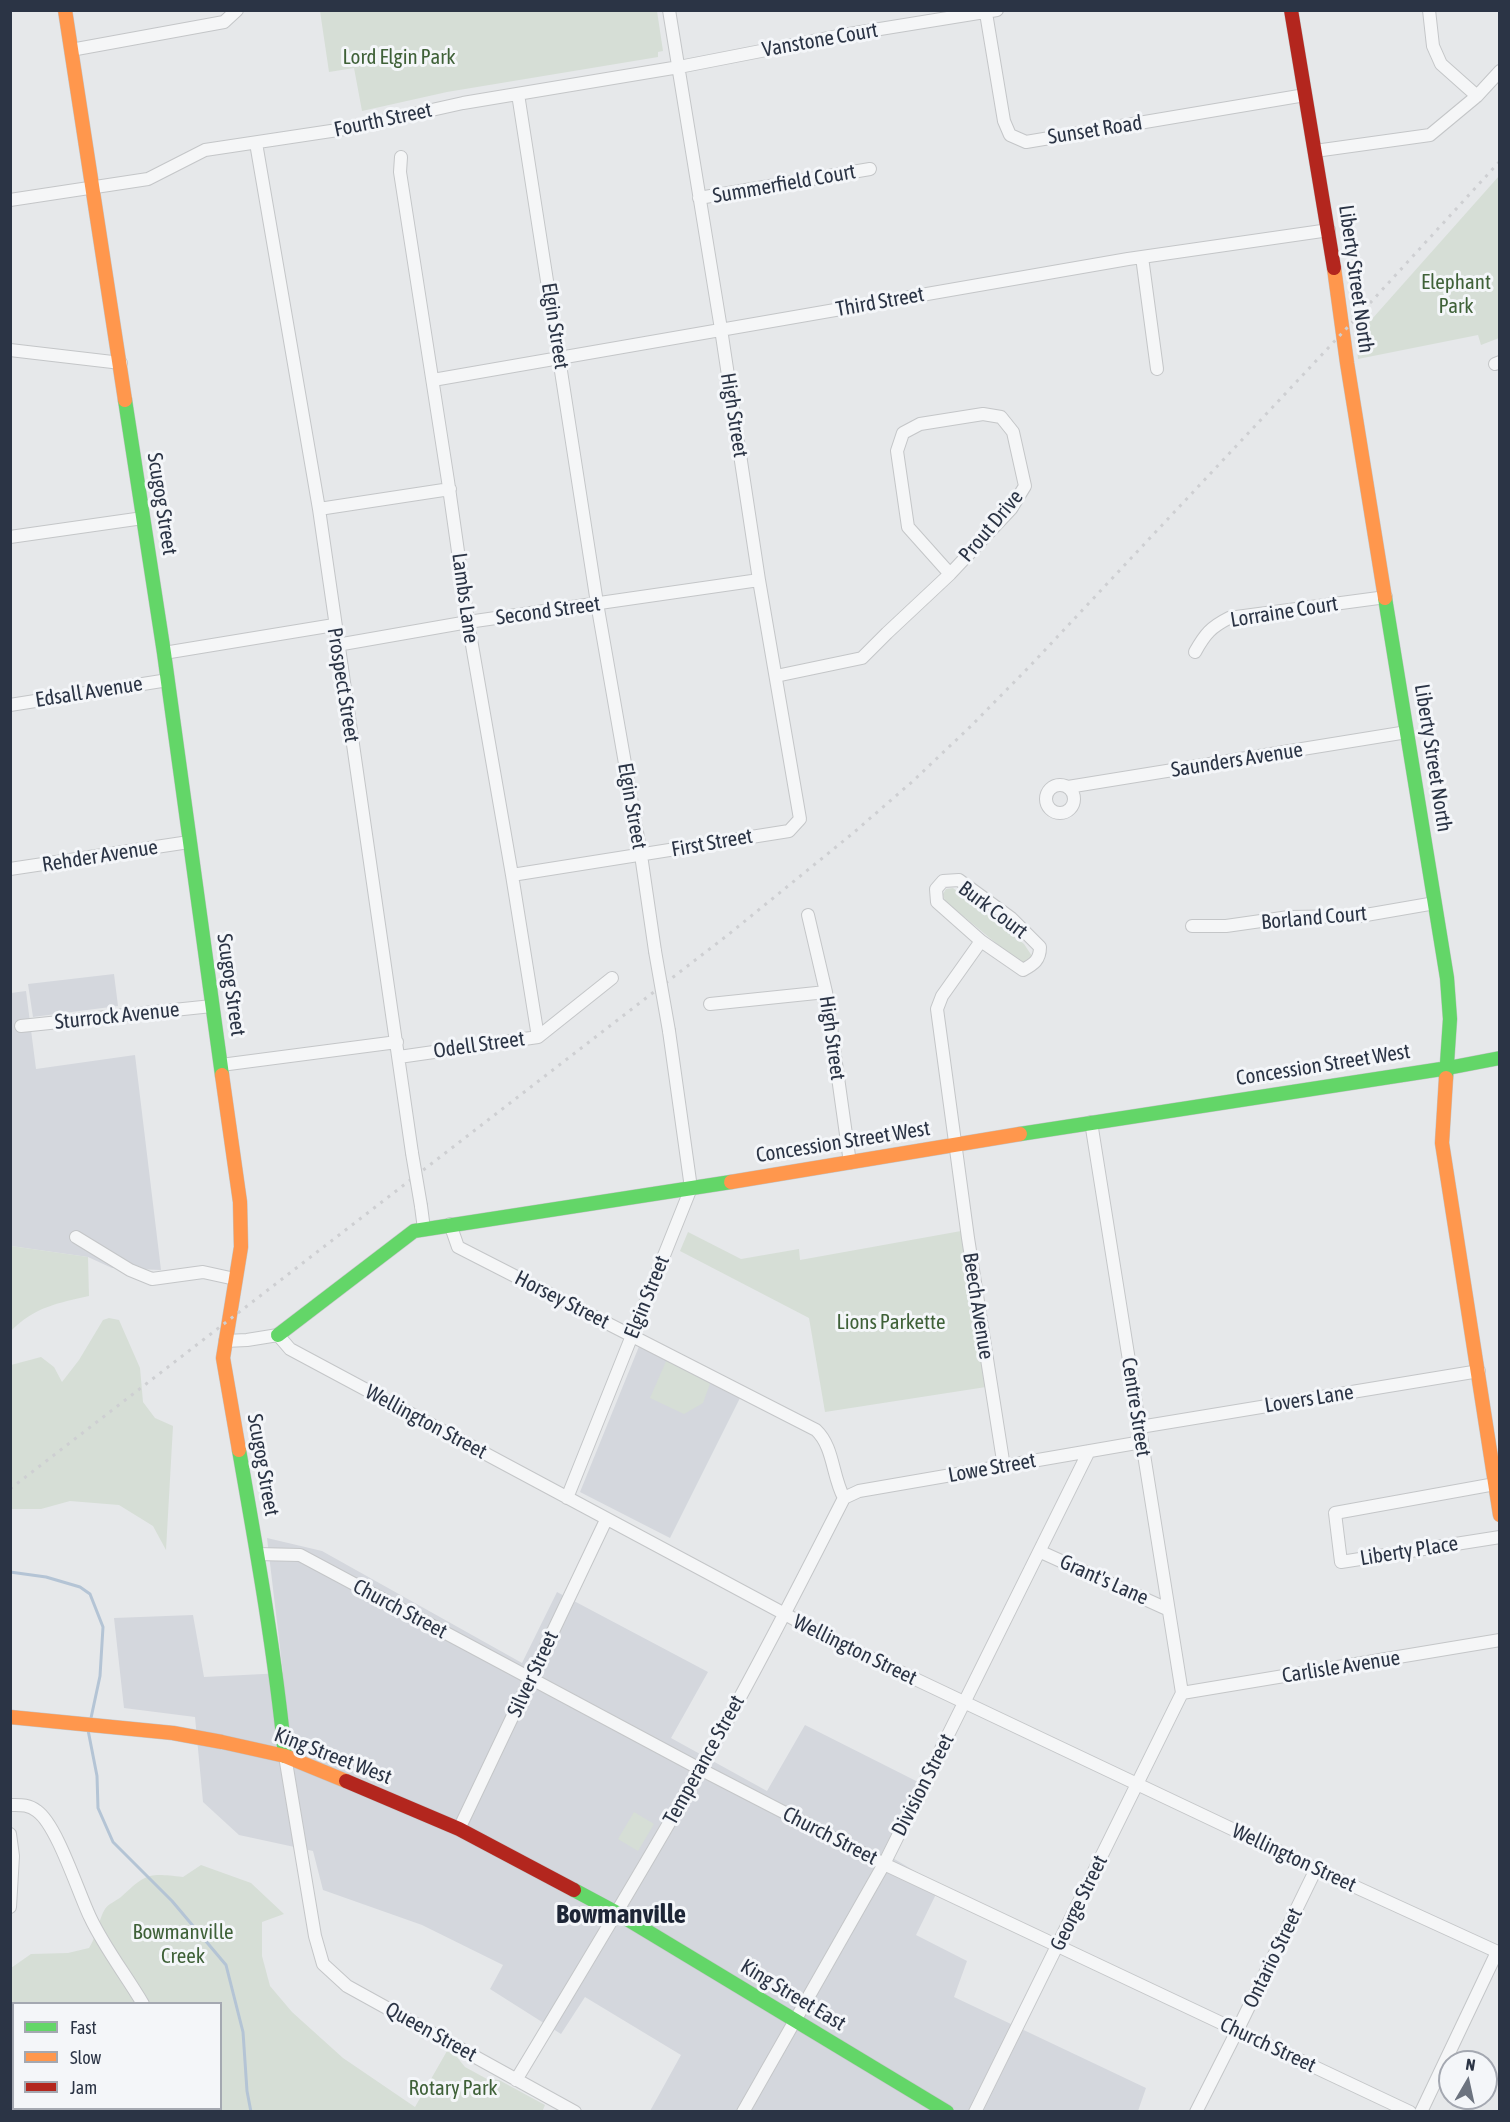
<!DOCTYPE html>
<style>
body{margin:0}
#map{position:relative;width:1510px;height:2122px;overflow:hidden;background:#e6e8ea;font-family:"Asap Condensed",sans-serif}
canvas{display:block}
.frame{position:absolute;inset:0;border:12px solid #2b3445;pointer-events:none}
.legend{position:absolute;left:12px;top:2002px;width:210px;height:108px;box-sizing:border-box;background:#f4f6f9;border:2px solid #a4a8b1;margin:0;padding:8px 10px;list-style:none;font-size:18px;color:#2b3445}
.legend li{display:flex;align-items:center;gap:12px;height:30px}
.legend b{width:30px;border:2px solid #a4a8b1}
.north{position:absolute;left:1438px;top:2050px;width:60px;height:60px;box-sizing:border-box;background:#f4f6f9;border:2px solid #a4a8b1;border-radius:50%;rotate:9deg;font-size:16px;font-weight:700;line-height:24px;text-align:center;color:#2b3445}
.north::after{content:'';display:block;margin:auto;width:21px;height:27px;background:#6c737f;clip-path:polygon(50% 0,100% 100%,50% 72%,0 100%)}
</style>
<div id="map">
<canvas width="1510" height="2122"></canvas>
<div class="frame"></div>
<ul class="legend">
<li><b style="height:8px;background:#63d668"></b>Fast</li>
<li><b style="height:8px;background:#ff974d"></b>Slow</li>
<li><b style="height:8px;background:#b3261e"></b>Jam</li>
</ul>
<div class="north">N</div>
</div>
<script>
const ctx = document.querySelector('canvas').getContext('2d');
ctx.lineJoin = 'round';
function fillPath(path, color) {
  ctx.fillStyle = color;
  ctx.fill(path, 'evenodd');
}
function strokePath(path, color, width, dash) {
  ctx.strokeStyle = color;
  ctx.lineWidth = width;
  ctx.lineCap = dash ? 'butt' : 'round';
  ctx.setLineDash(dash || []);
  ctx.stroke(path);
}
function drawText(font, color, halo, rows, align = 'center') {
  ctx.font = font + ' "Asap Condensed",sans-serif';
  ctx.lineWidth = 6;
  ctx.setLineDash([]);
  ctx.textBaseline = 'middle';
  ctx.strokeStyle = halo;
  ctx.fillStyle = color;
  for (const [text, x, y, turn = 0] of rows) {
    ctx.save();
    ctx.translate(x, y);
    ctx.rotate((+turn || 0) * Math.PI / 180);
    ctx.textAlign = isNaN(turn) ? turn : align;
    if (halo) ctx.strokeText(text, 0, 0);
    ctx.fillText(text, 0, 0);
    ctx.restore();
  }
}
fillPath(new Path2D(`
 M114 974 118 1006 33 1017 28 984Z
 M26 991 36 1069 135 1055 161 1270 112 1268 88 1257 11 1246V993Z
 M640 1344 741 1396 670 1538 580 1492Z
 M267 1538 322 1551 522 1663 557 1592 708 1672 671 1738 767 1791 805 1725 930 1788 891 1857 940 1886 916 1935 967 1961 954 1997 1146 2088 1138 2111H650L681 2055 585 1997 561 2034 490 1989 503 1965 422 1925 323 1890 313 1851 239 1835 203 1802 195 1717 124 1708 114 1618 193 1615 204 1677 283 1673Z`), '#d4d7dd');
fillPath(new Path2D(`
 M320 11H657L663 51 658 52V57L447 92 362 111 354 68 329 72Z
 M1499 176V338L1481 345 1478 335 1358 359 1356 337Z
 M953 888 1024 944 1032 956 1026 962 1020 963 945 901 943 894 946 889Z
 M961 1231 986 1387 825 1412 809 1318 680 1251 688 1232 741 1259 799 1249 800 1260Z
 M11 1246 88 1257 89 1296C58 1303 34 1307 11 1331Z
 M109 1318 119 1320 140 1368 143 1402 155 1418 173 1426 166 1550 153 1526 119 1505 70 1501 41 1509H11V1365L41 1357 54 1367 62 1382 79 1360 103 1320Z
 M667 1359 711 1381 703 1403 684 1414 650 1398Z
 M634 1812 654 1824 638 1851 618 1839Z
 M201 1865 251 1883 284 1914 262 1922V1956L270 1986 292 2012 343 2058 415 2107 447 2051 456 2056 465 2067 487 2079 499 2080 545 2105 542 2112 60 2111V2108H220V2004H14L13 2017 11 2013V1968L31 1954 68 1953 89 1948C97 1936 99 1918 105 1909 108 1904 116 1901 121 1897 147 1873 148 1873 183 1877Z`), '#d6ded6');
strokePath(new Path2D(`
 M10 1572 46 1577 80 1587 90 1594 103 1627 100 1676 91 1718
 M88 1730 97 1776 98 1808 113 1842 172 1901 226 1965 243 2032 247 2091 251 2112`), '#b4c4d5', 3);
const street = new Path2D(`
 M1429 10 1433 46 1441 64 1477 96
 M986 13 1004 121 1010 135 1026 142 1305 95
 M71 50 224 22 237 10
 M518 94 597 603 641 855 655 951
 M256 143 319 509 412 1153
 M1315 151 1430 135 1477 96 1500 71
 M401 157 400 172 448 481 468 622 512 875 538 1037
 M699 198 870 169
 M10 200 148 179 205 150 351 128 463 103 679 67 843 35 997 10
 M1142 257 1157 369
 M10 350 121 363
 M1495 364 1500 362
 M433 380 1128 259 1329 230
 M319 509 450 489
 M10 537 143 518
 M337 645 468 622 759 580
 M1195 652C1205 634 1211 627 1229 618L1386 597
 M164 653 334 625
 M776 676 862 658 887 633 950 574 1011 509 1025 486 1013 432 1001 417 983 414 920 424 903 433 897 451 908 527 950 574
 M10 705 168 680
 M1046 799a14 14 0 1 1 28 0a14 14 0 1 1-28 0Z
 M1068 787 1407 732
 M10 869 189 842
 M512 875 789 831 800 819 759 580 721 329 669 10
 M959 880 1011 918 1040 947C1040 960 1034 964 1023 970L981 941 937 902 936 889 943 881Z
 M808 915 826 992 850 1163
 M1192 926H1226L1289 917 1360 916 1435 903
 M981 941 942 996 937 1009 968 1238 1004 1467
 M710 1004 826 992
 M21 1026 212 1006
 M399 1057 538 1037 612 978
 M221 1065 397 1042
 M1091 1122 1182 1693
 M421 1206 424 1229
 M450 1224 458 1247 816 1430C834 1447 832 1476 844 1498
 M76 1237 130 1270 152 1279 203 1272 235 1279
 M225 1341 247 1340 278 1335 290 1349 837 1642 1325 1873 1500 1953
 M1140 1427 1479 1371
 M1495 1484 1335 1513 1341 1562 1500 1537
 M567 1498 691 1188 669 1031
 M844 1498 859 1491 1142 1442
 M1041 1552 1167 1609
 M257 1554 300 1555 700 1769 884 1864 1410 2112
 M1182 1693 1500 1640
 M285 1756 315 1936 323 1964 347 1986 575 2112
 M10 1805C20 1805 28 1804 37 1811 57 1825 78 1892 90 1917 104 1947 126 1975 143 2004
 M459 1829 606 1520
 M10 1834 13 1856 10 1907
 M516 2080C578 1977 640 1875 699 1771 750 1682 797 1590 844 1498
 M743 2112 884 1864 1089 1451
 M975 2112 1182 1693
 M1196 2112 1237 2031 1316 1869
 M1421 2112 1497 1952`);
const fast = new Path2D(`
 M125 400 164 653 222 1075
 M1385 598 1447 978 1450 1019 1446 1078
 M1020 1134 1448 1068 1500 1058
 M278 1335 414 1231 731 1182
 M239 1450C257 1552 275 1653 285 1756
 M574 1890 617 1913 947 2112`);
const slow = new Path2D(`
 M65 10 125 400
 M1334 268 1347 363 1385 598
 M222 1075 240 1202 241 1247 223 1358 239 1450
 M1446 1078 1442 1143 1500 1515
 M731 1182 1020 1134
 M10 1717 173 1733 222 1742 285 1756 346 1781`);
const jam = new Path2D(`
 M1291 10 1334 268
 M346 1781 459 1829 574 1890`);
strokePath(street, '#c4c6c8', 14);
strokePath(fast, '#c4c6c8', 15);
strokePath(slow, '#c4c6c8', 15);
strokePath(jam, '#c4c6c8', 15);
strokePath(street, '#f5f6f7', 12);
strokePath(fast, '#63d668', 14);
strokePath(slow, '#ff974d', 14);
strokePath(jam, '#b3261e', 14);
strokePath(new Path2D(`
 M10 1489 729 934 852 834 913 781 971 726 1030 666 1360 314 1500 161`), '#cecfd2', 3, [3, 6]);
const streetBridge = new Path2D(`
 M655 951 669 1031
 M412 1153 421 1206`);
strokePath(streetBridge, '#c4c6c8', 14, []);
strokePath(streetBridge, '#f5f6f7', 12);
drawText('21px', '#2b3445', '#f4f6f9', [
 ["Vanstone Court",820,40,-10],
 ["Fourth Street",383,120,-12],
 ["Sunset Road",1095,130,-9],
 ["Summerfield Court",784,184,-10],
 ["Liberty Street North",1356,279,82],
 ["Third Street",880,302,-10],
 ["Elgin Street",555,326,81],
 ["High Street",734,415,81],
 ["Scugog Street",162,504,81],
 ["Prout Drive",991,526,-50],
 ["Lambs Lane",465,598,82],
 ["Second Street",548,611,-8],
 ["Lorraine Court",1284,612,-9],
 ["Prospect Street",343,685,81],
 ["Edsall Avenue",89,692,-9],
 ["Liberty Street North",1433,758,81],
 ["Saunders Avenue",1237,760,-9],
 ["Elgin Street",632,806,80],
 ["First Street",712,843,-10],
 ["Rehder Avenue",100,856,-9],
 ["Burk Court",993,910,37],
 ["Borland Court",1314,918,-5],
 ["Scugog Street",231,985,82],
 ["Sturrock Avenue",117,1016,-6],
 ["High Street",832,1038,82],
 ["Odell Street",479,1045,-8],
 ["Concession Street West",1323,1065,-9],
 ["Concession Street West",843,1142,-9],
 ["Elgin Street",647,1297,-68],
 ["Horsey Street",562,1300,27],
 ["Beech Avenue",978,1306,81],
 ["Lovers Lane",1309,1399,-9],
 ["Centre Street",1136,1407,81],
 ["Wellington Street",426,1422,28],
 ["Scugog Street",263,1465,80],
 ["Lowe Street",992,1468,-10],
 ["Liberty Place",1409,1551,-9],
 ["Grant's Lane",1104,1580,24],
 ["Church Street",400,1609,28],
 ["Wellington Street",855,1650,26],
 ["Carlisle Avenue",1341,1667,-9],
 ["Silver Street",533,1674,-65],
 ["King Street West",333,1756,21],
 ["Temperance Street",704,1760,-61],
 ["Division Street",923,1785,-63],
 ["Church Street",830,1836,27],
 ["Wellington Street",1294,1858,25],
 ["George Street",1079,1903,-64],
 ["Ontario Street",1273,1958,-64],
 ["King Street East",793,1995,31],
 ["Queen Street",431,2032,29],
 ["Church Street",1268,2045,25]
]);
drawText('21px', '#3f6138', '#f4f6f9', [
 ["Lord Elgin Park",399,57],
 ["Elephant",1456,282],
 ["Park",1456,306],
 ["Lions Parkette",891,1322],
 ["Bowmanville",183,1932],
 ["Creek",183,1956],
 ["Rotary Park",453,2088]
]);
drawText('bold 27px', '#1d2536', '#f4f6f9', [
 ["Bowmanville",621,1914]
]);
</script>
